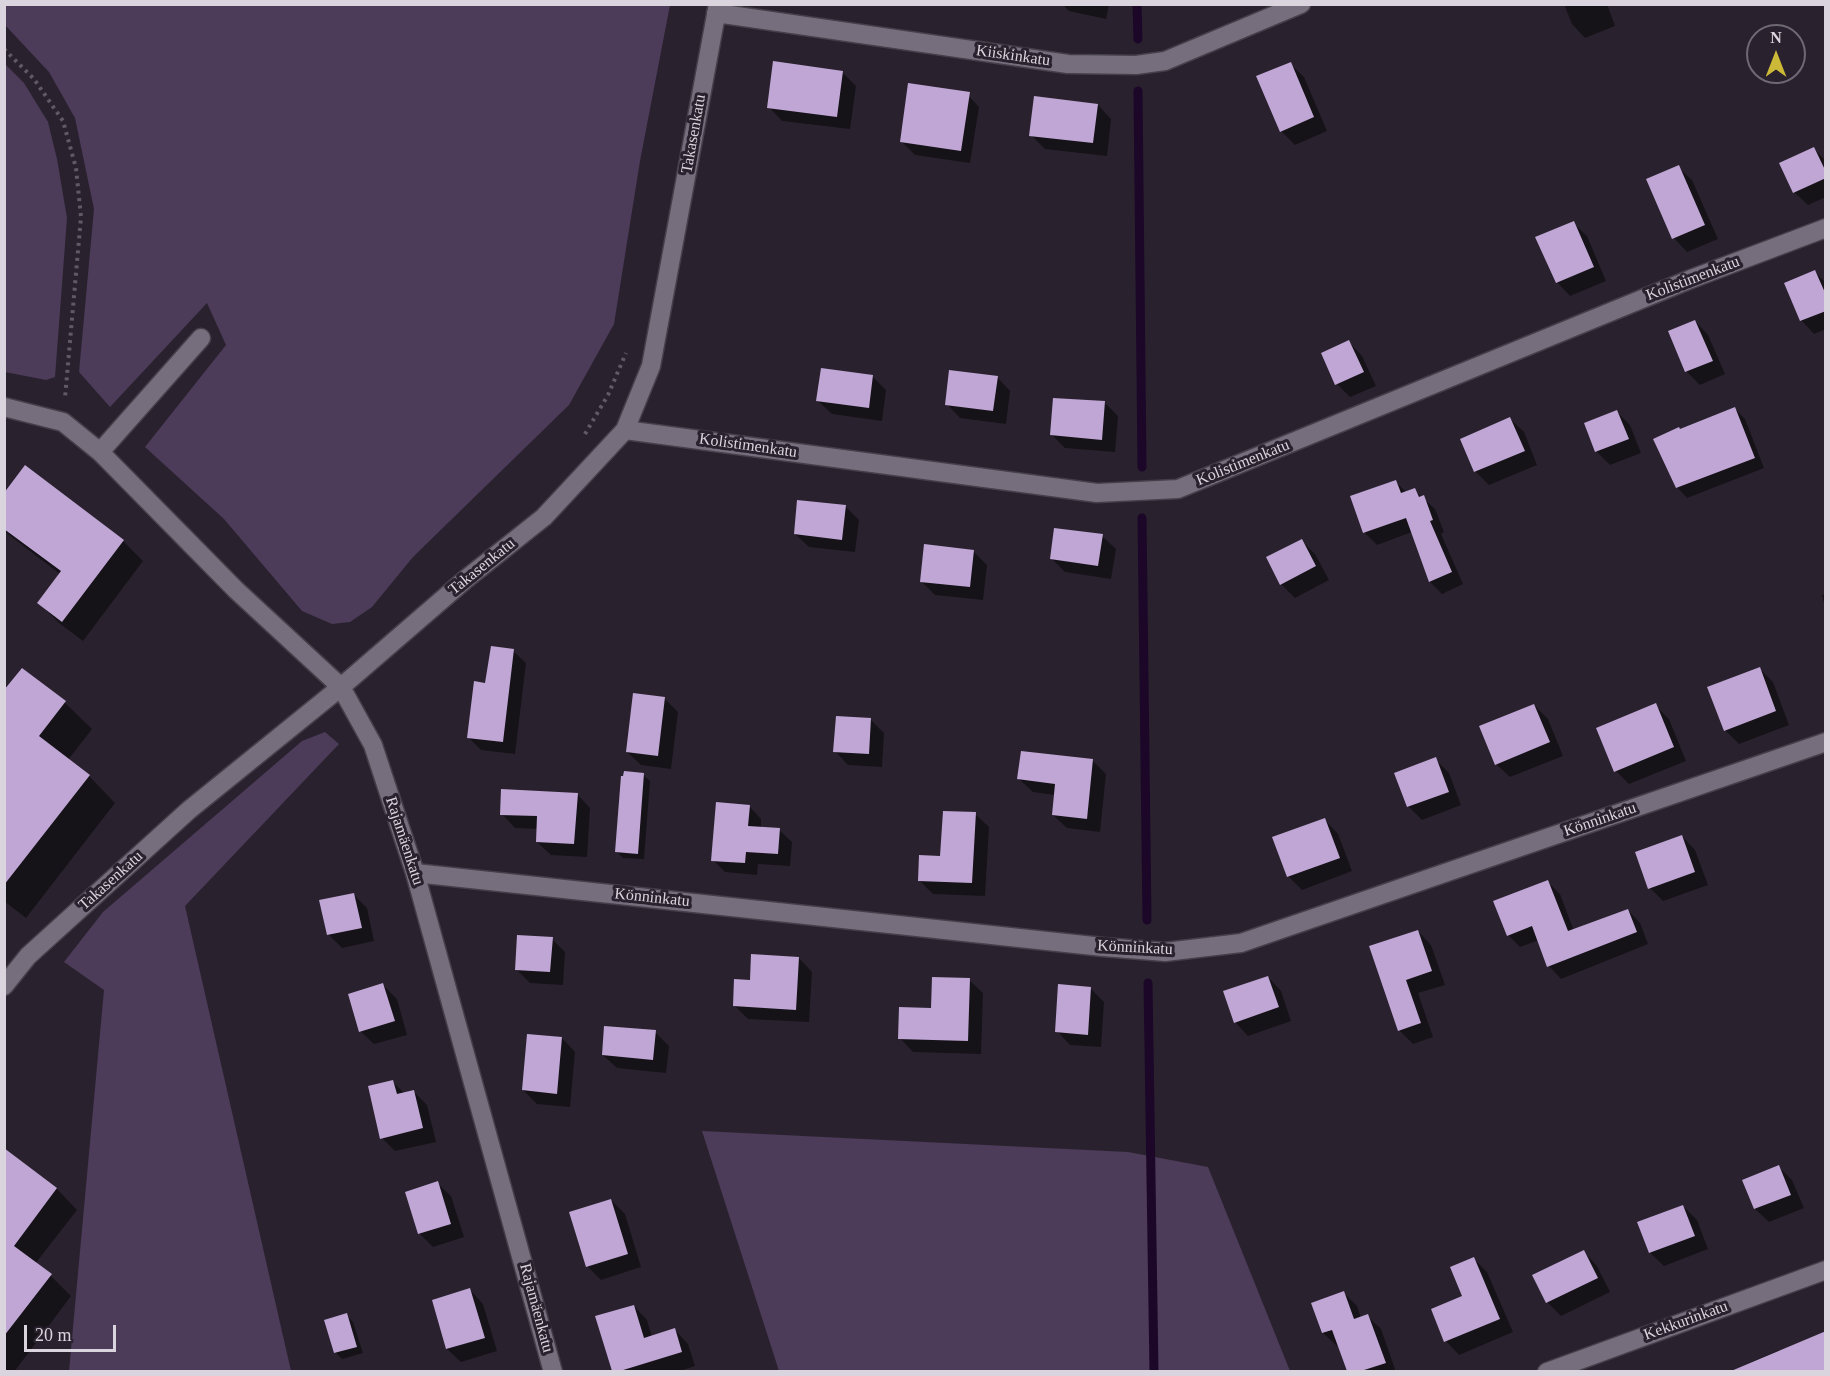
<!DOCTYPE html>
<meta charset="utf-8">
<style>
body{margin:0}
#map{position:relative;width:1830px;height:1376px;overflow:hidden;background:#29222e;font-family:"Times New Roman",serif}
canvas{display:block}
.frame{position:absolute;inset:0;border:6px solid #d9d4dd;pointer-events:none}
.north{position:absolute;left:1746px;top:24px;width:60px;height:60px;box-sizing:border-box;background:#29222e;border:2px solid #6f6974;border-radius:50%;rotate:0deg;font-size:16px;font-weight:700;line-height:24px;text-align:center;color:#d9d4dd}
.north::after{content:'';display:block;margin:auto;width:21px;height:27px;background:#cdb938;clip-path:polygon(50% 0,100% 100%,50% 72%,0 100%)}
.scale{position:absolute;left:24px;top:1325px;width:92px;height:27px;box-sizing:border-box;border:3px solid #d9d4dd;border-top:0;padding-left:8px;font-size:18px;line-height:21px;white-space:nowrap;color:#d9d4dd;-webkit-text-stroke:4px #29222e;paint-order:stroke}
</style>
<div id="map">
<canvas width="1830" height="1376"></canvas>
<div class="frame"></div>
<div class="north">N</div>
<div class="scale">20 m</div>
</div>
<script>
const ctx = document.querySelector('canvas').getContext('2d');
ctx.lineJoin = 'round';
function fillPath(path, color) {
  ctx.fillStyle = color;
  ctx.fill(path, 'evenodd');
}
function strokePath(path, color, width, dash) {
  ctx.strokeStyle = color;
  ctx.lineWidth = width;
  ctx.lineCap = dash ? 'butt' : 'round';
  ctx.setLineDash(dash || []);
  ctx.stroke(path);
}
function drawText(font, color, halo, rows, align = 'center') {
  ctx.font = font + ' "Times New Roman",serif';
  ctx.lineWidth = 6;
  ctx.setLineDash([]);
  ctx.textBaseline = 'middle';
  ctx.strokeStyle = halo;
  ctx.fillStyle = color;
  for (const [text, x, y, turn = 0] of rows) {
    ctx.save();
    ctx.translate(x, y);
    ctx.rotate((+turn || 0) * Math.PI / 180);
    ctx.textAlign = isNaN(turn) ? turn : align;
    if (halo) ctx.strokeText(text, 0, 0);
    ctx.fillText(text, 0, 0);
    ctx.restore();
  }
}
fillPath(new Path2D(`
 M5 4 670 5 640 161 614 324 569 405 413 557 372 607 350 622 332 624 302 611 224 519 145 447 226 345 207 303 110 407 79 372 94 209 75 118 49 72 5 25Z
 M5 64 24 83 48 122 57 159 67 218 55 377 46 380 5 372Z
 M325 732 339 744 185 906 291 1371H69L104 990 64 962 103 912 302 741Z
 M702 1131 1128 1152 1208 1167 1290 1371H779Z`), '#4c3b59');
fillPath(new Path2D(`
 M1062 4H1109L1106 19 1069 11Z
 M1564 4H1607L1615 26 1585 38 1572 24Z
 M1290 64 1304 77 1327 131 1295 145 1281 131Z
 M842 72 856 86 850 129 782 121 769 107Z
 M966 93 979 107 970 163 915 155 901 141Z
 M1098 105 1111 119 1107 156 1045 149 1031 135Z
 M1814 149 1826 161V197L1808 205 1794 192Z
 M1678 167 1692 180 1718 239 1687 252 1674 238 1648 180Z
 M1573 223 1587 236 1606 281 1570 296 1557 282Z
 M1815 272 1826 283V329L1814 334 1801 320Z
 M1695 321 1708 335 1725 374 1700 385 1687 372 1670 332Z
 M1349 342 1362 356 1376 386 1350 397 1337 384Z
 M872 376 886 390 882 421 832 414 818 401Z
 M997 377 1010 391 1006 424 960 418 947 404Z
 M1105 403 1118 416 1115 452 1065 448 1052 435Z
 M1735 409 1745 419 1764 468 1687 498 1677 487 1680 431Z
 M1617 412 1630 425 1641 453 1610 465 1597 452 1586 424Z
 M1510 419 1524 432 1537 465 1489 485 1476 472 1462 439Z
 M1395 481 1407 493 1414 490 1435 509 1444 532 1441 534 1463 584 1442 594 1430 582 1412 532 1377 545 1365 533 1352 497Z
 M4 495 123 541 143 561 83 641 59 623 39 603 60 574 4 531Z
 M845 506 859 520 855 552 809 547 795 534Z
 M1102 536 1116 549 1111 579 1065 572 1051 558Z
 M1302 541 1315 554 1329 580 1295 598 1281 584Z
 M973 551 987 565 983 600 935 595 921 581Z
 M1826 594V612L1822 595Z
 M513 651 526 663 515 754 481 750 468 737Z
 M1759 668 1773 682 1789 725 1739 744 1725 730Z
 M22 670 65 703 92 729 68 760 89 776 115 803 26 918 4 901V693Z
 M664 698 678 712 671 769 641 765 627 752Z
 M1534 705 1548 719 1563 756 1510 777 1496 764Z
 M1655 705 1669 719 1686 761 1629 784 1616 771Z
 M870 719 884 733 882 767 848 765 835 751Z
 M1435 759 1449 773 1461 805 1422 820 1408 806Z
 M1093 761 1106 774 1100 832 1067 828 1053 815 1055 795 1033 792 1019 779Z
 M643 775 650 781 644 859 623 858 616 851Z
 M577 794 590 808 587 857 551 855 537 842 538 829 515 828 502 814Z
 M749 806 761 819V829L779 830 792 842 790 866 758 864 757 875 725 872 713 860Z
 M975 814 989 827 985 896 933 894 919 880 942 858Z
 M1325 820 1338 834 1352 871 1302 890 1288 876Z
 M1682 836 1695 850 1708 885 1663 901 1650 888Z
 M1548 882 1560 894 1574 931 1628 910 1640 923 1648 944 1561 979 1549 966 1539 940 1520 947 1508 935Z
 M354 895 367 908 374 941 342 948 328 934Z
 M1418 931 1431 945 1445 985 1418 993 1433 1037 1413 1044 1399 1030 1370 947Z
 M552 939 565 952 563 985 530 983 516 969Z
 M799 958 812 972 809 1022 748 1019 734 1005 751 981Z
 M1268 977 1281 991 1291 1021 1248 1036 1235 1022Z
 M969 980 983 993 981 1054 913 1052 900 1038Z
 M383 985 397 999 407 1035 374 1044 360 1031Z
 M1090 988 1104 1002 1101 1047 1070 1045 1057 1031Z
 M655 1032 669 1046 666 1073 617 1068 603 1055Z
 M562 1038 575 1052 570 1107 537 1104 523 1090Z
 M393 1082 405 1094 414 1092 427 1105 436 1142 395 1151 382 1138Z
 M4 1150 57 1189 77 1210 35 1264 51 1276 71 1296 14 1372H4Z
 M1779 1167 1792 1180 1804 1208 1769 1222 1755 1209Z
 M437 1183 451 1196 464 1237 433 1247 420 1234 407 1193Z
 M611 1200 625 1214 641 1267 601 1280 587 1266Z
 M1683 1206 1697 1220 1708 1249 1664 1266 1650 1253 1639 1223Z
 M1584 1252 1597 1266 1610 1292 1561 1316 1547 1302Z
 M1474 1259 1487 1272 1513 1332 1459 1355 1446 1341 1464 1297Z
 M470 1290 483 1304 497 1351 461 1362 447 1349Z
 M1344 1293 1357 1306 1361 1318 1367 1316 1381 1329 1396 1372H1349L1339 1345 1337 1346 1323 1333Z
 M634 1306 647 1320 652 1337 675 1330 688 1344 695 1366 677 1372H613L597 1317Z
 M346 1315 353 1322 363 1353 342 1359 336 1353Z
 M1826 1333V1372H1728L1779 1350 1781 1352Z`), '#0007');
strokePath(new Path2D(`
 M1137 4 1138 39
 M1138 91 1142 467
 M1142 518 1147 920
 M1148 983 1154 1372`), '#1c0729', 9);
fillPath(new Path2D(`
 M773 61 843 71 837 117 767 108Z
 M1291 62 1314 117 1280 132 1256 76Z
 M908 83 970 92 961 151 900 142Z
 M1034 96 1098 104 1093 143 1029 136Z
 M1814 147 1826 172V178L1793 193 1779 163Z
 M1679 165 1705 225 1672 239 1646 179Z
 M1574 221 1594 267 1556 283 1535 237Z
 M1815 270 1826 295V311L1800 321 1784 283Z
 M1695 320 1713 361 1685 372 1668 331Z
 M1349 340 1364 372 1335 385 1321 353Z
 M821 368 873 375 869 408 816 401Z
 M949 370 998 376 993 411 945 405Z
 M1053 398 1105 401 1102 440 1050 435Z
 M1735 407 1755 458 1676 488 1653 439 1679 427 1680 429Z
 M1617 410 1629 439 1595 452 1584 423Z
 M1510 417 1525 451 1474 472 1460 439Z
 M25 465 124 540 62 622 37 603 61 571 4 529V493Z
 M1396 480 1401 493 1415 488 1419 497 1424 495 1433 520 1430 521 1452 572 1429 582 1406 518 1363 533 1350 496Z
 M797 500 846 505 842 540 794 534Z
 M1054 528 1103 534 1098 566 1050 559Z
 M1302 539 1316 566 1280 585 1266 557Z
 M924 544 974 550 970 587 920 582Z
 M491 646 514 649 503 742 467 738 474 681 485 683Z
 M1760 667 1776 711 1724 731 1707 687Z
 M22 668 66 701 39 736 90 775 4 885V690Z
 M633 693 665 697 658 756 626 752Z
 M1656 703 1674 747 1614 772 1596 728Z
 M1534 704 1550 742 1495 765 1479 726Z
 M836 716 871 718 869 754 833 752Z
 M1021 751 1093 759 1087 819 1052 815 1055 784 1017 779Z
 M1436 757 1449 792 1407 807 1394 773Z
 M624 771 644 773 638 854 615 852 621 776H623Z
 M501 789 578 793 574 844 536 842 537 816 500 815Z
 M716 802 750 805 748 826 780 828 778 854 746 852 745 863 711 861Z
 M943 811 976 812 972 883 918 881 919 855 940 856Z
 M1325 818 1340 858 1287 877 1272 837Z
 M1682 835 1695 872 1648 889 1635 852Z
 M1548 880 1568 931 1628 909 1637 932 1547 967 1532 926 1507 936 1493 901Z
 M354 893 362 928 327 935 319 900Z
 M1418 930 1432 971 1406 980 1421 1023 1398 1031 1369 946Z
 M517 935 553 937 550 972 515 970Z
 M751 954 799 957 796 1010 733 1006 734 979 750 980Z
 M1268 976 1279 1007 1234 1023 1223 991Z
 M932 977 970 978 968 1041 898 1039 899 1007 931 1008Z
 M383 983 395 1021 359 1032 348 994Z
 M1058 984 1091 987 1088 1035 1055 1032Z
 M604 1026 656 1030 653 1060 602 1055Z
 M527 1034 562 1037 557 1094 522 1090Z
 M393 1080 397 1094 414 1090 423 1128 380 1139 368 1086Z
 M4 1148 57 1188 14 1246 52 1274 4 1336Z
 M1779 1165 1791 1195 1754 1209 1742 1180Z
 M438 1181 451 1224 418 1234 405 1192Z
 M611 1199 628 1254 586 1267 569 1212Z
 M1683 1205 1695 1236 1649 1253 1637 1222Z
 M1584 1250 1598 1278 1546 1303 1532 1275Z
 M1474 1257 1500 1319 1444 1342 1431 1309 1462 1296 1450 1267Z
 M470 1288 485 1338 446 1349 432 1300Z
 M1344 1291 1354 1319 1368 1314 1386 1363 1361 1371H1347L1332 1330 1322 1333 1311 1303Z
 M634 1305 644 1338 675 1328 682 1352 620 1371H612L595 1316Z
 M347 1313 357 1347 334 1353 324 1320Z
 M1826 1331V1371H1731Z`), '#bfa6d4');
const minor = new Path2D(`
 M716 13 1068 64 1136 65 1165 61 1301 4
 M4 407 63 422 100 452 236 590 341 687 373 745 415 873 553 1372
 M625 430 1097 493 1178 489 1691 279 1826 228
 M100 452 201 338
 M415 873 1103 947 1165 952 1241 943 1826 742
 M4 986 28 956 189 810 341 687 466 579 544 517 625 430 651 366 718 4
 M1547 1372 1826 1270`);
strokePath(minor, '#453f4a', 21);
strokePath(new Path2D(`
 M4 49 34 79 63 121 76 168 81 217 65 398
 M585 434 608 395 626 353`), '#605a65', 4, [3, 4.5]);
strokePath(minor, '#766e7d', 18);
drawText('16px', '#d9d4dd', '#29222e', [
 ["Kiiskinkatu",1013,56,8],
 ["Takasenkatu",694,134,-80],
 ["Kolistimenkatu",1693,279,-21],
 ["Kolistimenkatu",748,446,8],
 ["Kolistimenkatu",1243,463,-22],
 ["Takasenkatu",482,567,-39],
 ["Könninkatu",1600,820,-19],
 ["Rajamäenkatu",404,841,72],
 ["Takasenkatu",111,881,-42],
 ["Könninkatu",652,898,6],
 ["Könninkatu",1135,948,3],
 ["Rajamäenkatu",536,1308,75],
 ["Kekkurinkatu",1686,1321,-20]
]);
</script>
